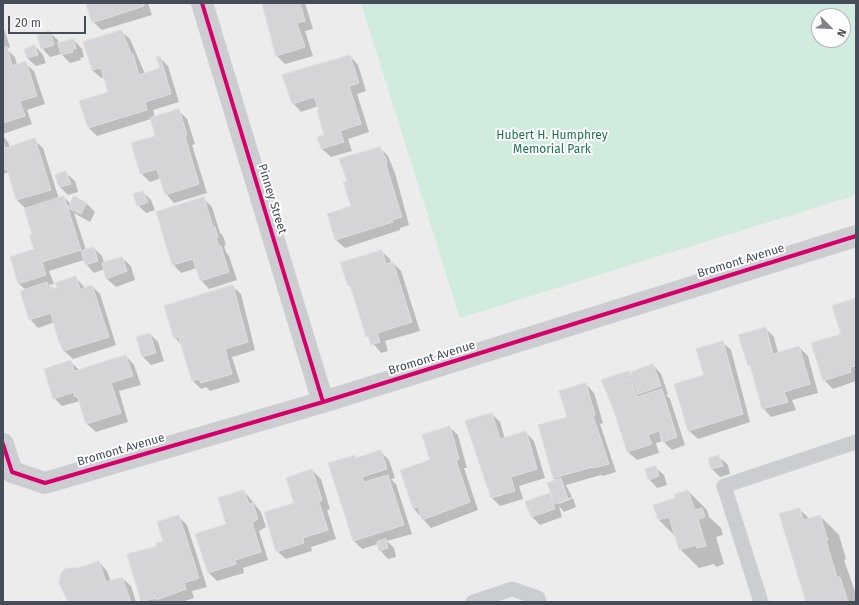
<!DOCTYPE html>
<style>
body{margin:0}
#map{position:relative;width:859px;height:605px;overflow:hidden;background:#edecec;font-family:"Fira Sans",sans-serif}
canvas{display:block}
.frame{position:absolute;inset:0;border:4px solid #454d58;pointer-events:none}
.north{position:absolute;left:811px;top:8px;width:40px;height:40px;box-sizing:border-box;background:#fff;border:1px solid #b5b8bc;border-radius:50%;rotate:114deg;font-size:11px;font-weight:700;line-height:16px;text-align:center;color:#454d58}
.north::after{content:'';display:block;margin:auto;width:14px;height:18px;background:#80858c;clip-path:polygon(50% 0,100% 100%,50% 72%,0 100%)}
.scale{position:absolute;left:8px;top:16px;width:78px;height:18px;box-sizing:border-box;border:2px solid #454d58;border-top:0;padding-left:5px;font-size:12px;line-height:14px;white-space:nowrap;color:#454d58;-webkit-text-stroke:3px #fff;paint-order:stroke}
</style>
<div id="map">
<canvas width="859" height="605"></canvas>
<div class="frame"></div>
<div class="north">N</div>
<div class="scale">20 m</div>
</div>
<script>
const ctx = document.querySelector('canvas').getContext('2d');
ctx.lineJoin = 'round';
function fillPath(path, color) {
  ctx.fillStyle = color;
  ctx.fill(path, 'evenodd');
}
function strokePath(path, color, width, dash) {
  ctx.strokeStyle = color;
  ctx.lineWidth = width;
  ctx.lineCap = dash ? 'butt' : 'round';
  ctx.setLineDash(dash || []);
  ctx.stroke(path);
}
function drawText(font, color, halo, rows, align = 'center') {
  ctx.font = font + ' "Fira Sans",sans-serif';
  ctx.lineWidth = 4;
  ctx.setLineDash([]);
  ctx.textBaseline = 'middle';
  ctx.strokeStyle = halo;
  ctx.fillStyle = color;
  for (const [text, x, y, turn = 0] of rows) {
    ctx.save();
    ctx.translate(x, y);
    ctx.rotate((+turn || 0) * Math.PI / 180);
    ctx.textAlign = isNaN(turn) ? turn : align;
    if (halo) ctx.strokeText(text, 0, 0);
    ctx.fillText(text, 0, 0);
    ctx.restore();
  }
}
fillPath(new Path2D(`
 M361 3H856V195L460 318ZM819 16H843V40H819Z`), '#d1ebde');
fillPath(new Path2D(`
 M87 3H148L152 15 102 30 93 22Z
 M263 3H305L313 29 305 31 313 56 285 64 277 56Z
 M3 25 10 47 6 49 15 57 17 65 25 63 34 71 45 104 27 110 32 124 3 134Z
 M121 31 130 39 145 74 161 69 159 57 168 66 179 102 153 110 155 118 178 110 187 119 195 144 192 145 207 193 174 203 166 194 161 178 150 182 141 173 156 137 151 119 97 136 89 128 110 93 105 77 101 78 92 70Z
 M49 32 58 40 59 44 74 40 82 49 84 57 80 58 81 60 70 63 61 54 50 57 42 48Z
 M35 46 43 55 46 63 36 66 27 58Z
 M350 56 358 65 366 91 357 94 369 132 348 139 352 151 331 157 322 149 319 138 326 136 318 106 301 112 293 103Z
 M3 136 8 142 10 147 34 140 43 148 59 199 64 197 71 204H87L95 212 90 222 74 213 86 250 94 248 102 256 104 263 122 258 131 266 135 280 116 287 107 279 105 269 94 273 86 264 84 260 49 271 54 284 48 285 51 288 55 290 76 278 85 288 92 286 100 294 116 345 73 359 64 351 55 322 38 328 30 319 26 290 19 284 35 250 33 235 26 209 17 200 9 172 3 174Z
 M380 148 388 156 395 173 409 225 400 228V230L345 248 336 240 329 215 352 207 348 182Z
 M66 173 75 181 78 192 68 195 60 187 56 176Z
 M143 192 151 200 155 210 146 213 138 205Z
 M203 198 212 207 220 233 223 236 226 245 224 246 226 252 229 256 237 280 209 289 201 280 197 268 181 273 173 264Z
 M381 251 390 259 391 264 393 263 401 271 420 331 385 341 388 351 381 353 367 336 352 289 348 285Z
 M232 286 241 294 255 350 232 357 240 382 210 391 206 387 201 389 193 381 182 345 175 338Z
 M856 299V381L833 389 824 380Z
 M765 328 774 337 778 353 799 347 808 356 818 393 792 400 796 410 771 417 763 408 752 368 749 365Z
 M150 334 158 342 164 361 151 365 143 357Z
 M722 342 731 350 750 422 698 439 689 431 705 375Z
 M126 356 134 365 141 385 119 391 128 422 96 432 87 424 80 401 62 406 54 398 70 361 79 370Z
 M653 365 661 374 668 394 666 395 670 399 685 445 672 450 663 441 656 443 659 453 637 460 628 452 614 408 629 373 634 378Z
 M586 384 594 393 603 423 600 424 616 472 603 476 601 475 566 485 572 497 559 502V504L573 498 576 507 564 512 559 506 562 517 540 525 532 517 549 495 555 500 557 481 553 478Z
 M492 414 500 422 505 439 525 432 534 441 545 478 519 486 523 499 500 506 492 498Z
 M449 427 458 435 467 468H464L478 510 431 528 414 509 402 471 432 461Z
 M380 451 389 460 395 478 391 479 396 484 412 534 387 541 394 548 396 557 388 559 380 550 378 544 362 549 354 541V456L357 458Z
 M719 457 728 465 730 474 720 477 711 468Z
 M655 467 664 475 667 485 657 488 649 479Z
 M312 470 321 479 330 509 327 510 336 539 311 547 312 551 286 559 277 551 295 503Z
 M244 491 261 512 266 527 259 531 268 560 243 568 244 573 217 581 209 573 197 534 227 525Z
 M688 491 707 510 709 517 721 528 723 535 716 537 724 564 716 567 714 564 699 568 680 549 676 537 659 520Z
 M799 509 810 519 820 516 839 535 846 559 844 560 856 594V602H807Z
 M179 517 187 525 207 587 192 591 194 598 182 602H142L128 555 158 547 164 541Z
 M99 562 107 571 111 582 122 578 131 586 136 602H69L78 569Z`), '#0003');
const building = new Path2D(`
 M86 3H143L144 6 92 23Z
 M262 3H300L305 21 297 23 305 47 276 56Z
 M122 30 131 54H133L139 75 160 68 156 57 160 56 171 94 145 102 147 110 88 128 79 101 108 92 101 68 92 70 83 42Z
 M50 31 54 45 41 49 37 35Z
 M74 39 76 49H72L73 52 61 55 58 43Z
 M35 45 38 55 27 58 24 49Z
 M7 47 12 66 26 61 37 96 20 101 25 116 3 123V49Z
 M350 55 359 83 349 86 361 124 340 131 344 142 321 149 317 137 324 135 317 111 319 110 314 97 292 104 282 75Z
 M179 109 187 135 185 136 199 184 165 195 157 169 140 174 131 143 155 136 150 118Z
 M35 138 51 190 16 200 7 169 5 170 3 163V142L5 148Z
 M380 147 386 159 387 164 386 165 402 217 392 220 393 222 335 240 327 214 351 206 343 182 347 181 339 159Z
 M66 171 71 184 59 187 55 175Z
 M143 191 148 202 137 206 133 194Z
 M64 196 81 250 42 262 46 275 18 284 10 257 34 249 29 235 32 234 24 209Z
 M74 196 87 203 81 214 68 208Z
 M204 197 213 227H215L218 237 216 238 219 247 221 246 229 272 200 281 193 259 172 265 156 212Z
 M94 247 98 261 85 265 81 251Z
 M382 250 386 264 393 262 412 322 377 333 380 342 371 345 368 336 366 337 350 285 348 286 340 263Z
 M122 257 127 271 106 279 102 263Z
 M76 276 80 289 92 285 109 337 63 351 60 343H59L51 313 29 320 20 291 47 282 48 288 53 287 54 289 57 288 55 283Z
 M233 285 248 342 225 349 232 374 201 383 199 379 192 381 179 339 186 335 174 339 164 306Z
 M856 298V366L850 367 851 372 823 381 811 343 841 334 832 306Z
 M766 327 773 354 799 346 810 384 784 392 788 402 762 409 750 365 748 366 738 335Z
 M150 333 156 353 142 357 136 337Z
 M723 341 743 414 688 431 674 384 704 375 696 349Z
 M126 355 133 376 111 383 121 413 86 424 77 396 75 397 74 392 53 399 44 369 71 360 74 371Z
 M653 364 661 386 638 394 631 372Z
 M629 371 637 397 662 389 677 437 662 442 659 431 648 435 652 444 627 452 613 408 601 380Z
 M586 383 595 415 593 416 609 464 593 468V467L553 478 538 425 567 417 559 391Z
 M492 413 500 439 526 431 537 469 511 477 515 491 491 498 465 421Z
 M450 426 459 459 456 460 470 502 422 520 418 507 413 509 400 470 430 460 422 435Z
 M381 450 387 469 362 477 364 482 388 475 404 525 353 541 328 463 355 455V458Z
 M719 455 723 466 711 469 708 459Z
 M656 466 659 476 648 480 645 469Z
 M312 469 322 500 319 502 328 530 303 538 304 543 276 552 264 512 294 503 286 478Z
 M561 478 568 499 555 504 547 483Z
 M244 490 249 504 253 503 258 519 252 523 261 552 235 560 236 564 208 573 195 534 226 524 218 498Z
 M688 490 695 510 702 508 705 517 698 519 706 546 697 548 696 545 679 550 669 517 658 520 653 505 675 498 674 495Z
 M550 493 555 509 531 517 525 502Z
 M800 508 803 520 820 515 828 540 826 541 837 577H840L848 602H806L779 514Z
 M179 515 199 578 184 583 186 589 156 600V598L141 602 127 554 157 546 156 543 163 541 157 522Z
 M386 539 388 548 379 551 377 542Z
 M99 561 106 582 122 577 131 602H68L59 583 61 573 66 568H78Z`);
fillPath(building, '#d5d4d7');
strokePath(building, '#dededf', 1);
strokePath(new Path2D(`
 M473 602 512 589 538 598 539 602
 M761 602 724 486 856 442`), '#cbcdd0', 15);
strokePath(new Path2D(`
 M202 3 323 402
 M3 444 12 472 45 483 323 402 856 236`), '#cbcdd0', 22);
strokePath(new Path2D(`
 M202 3 323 402
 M3 444 12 472 45 483 323 402 856 236`), '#d6006c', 4);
drawText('12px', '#1a7551', '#fff', [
 ["Hubert H. Humphrey",552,136],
 ["Memorial Park",552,150]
]);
drawText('12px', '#454d58', '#fff', [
 ["Pinney Street",272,199,73],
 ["Bromont Avenue",741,261,-17],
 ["Bromont Avenue",432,358,-17],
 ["Bromont Avenue",121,450,-16]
]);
</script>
